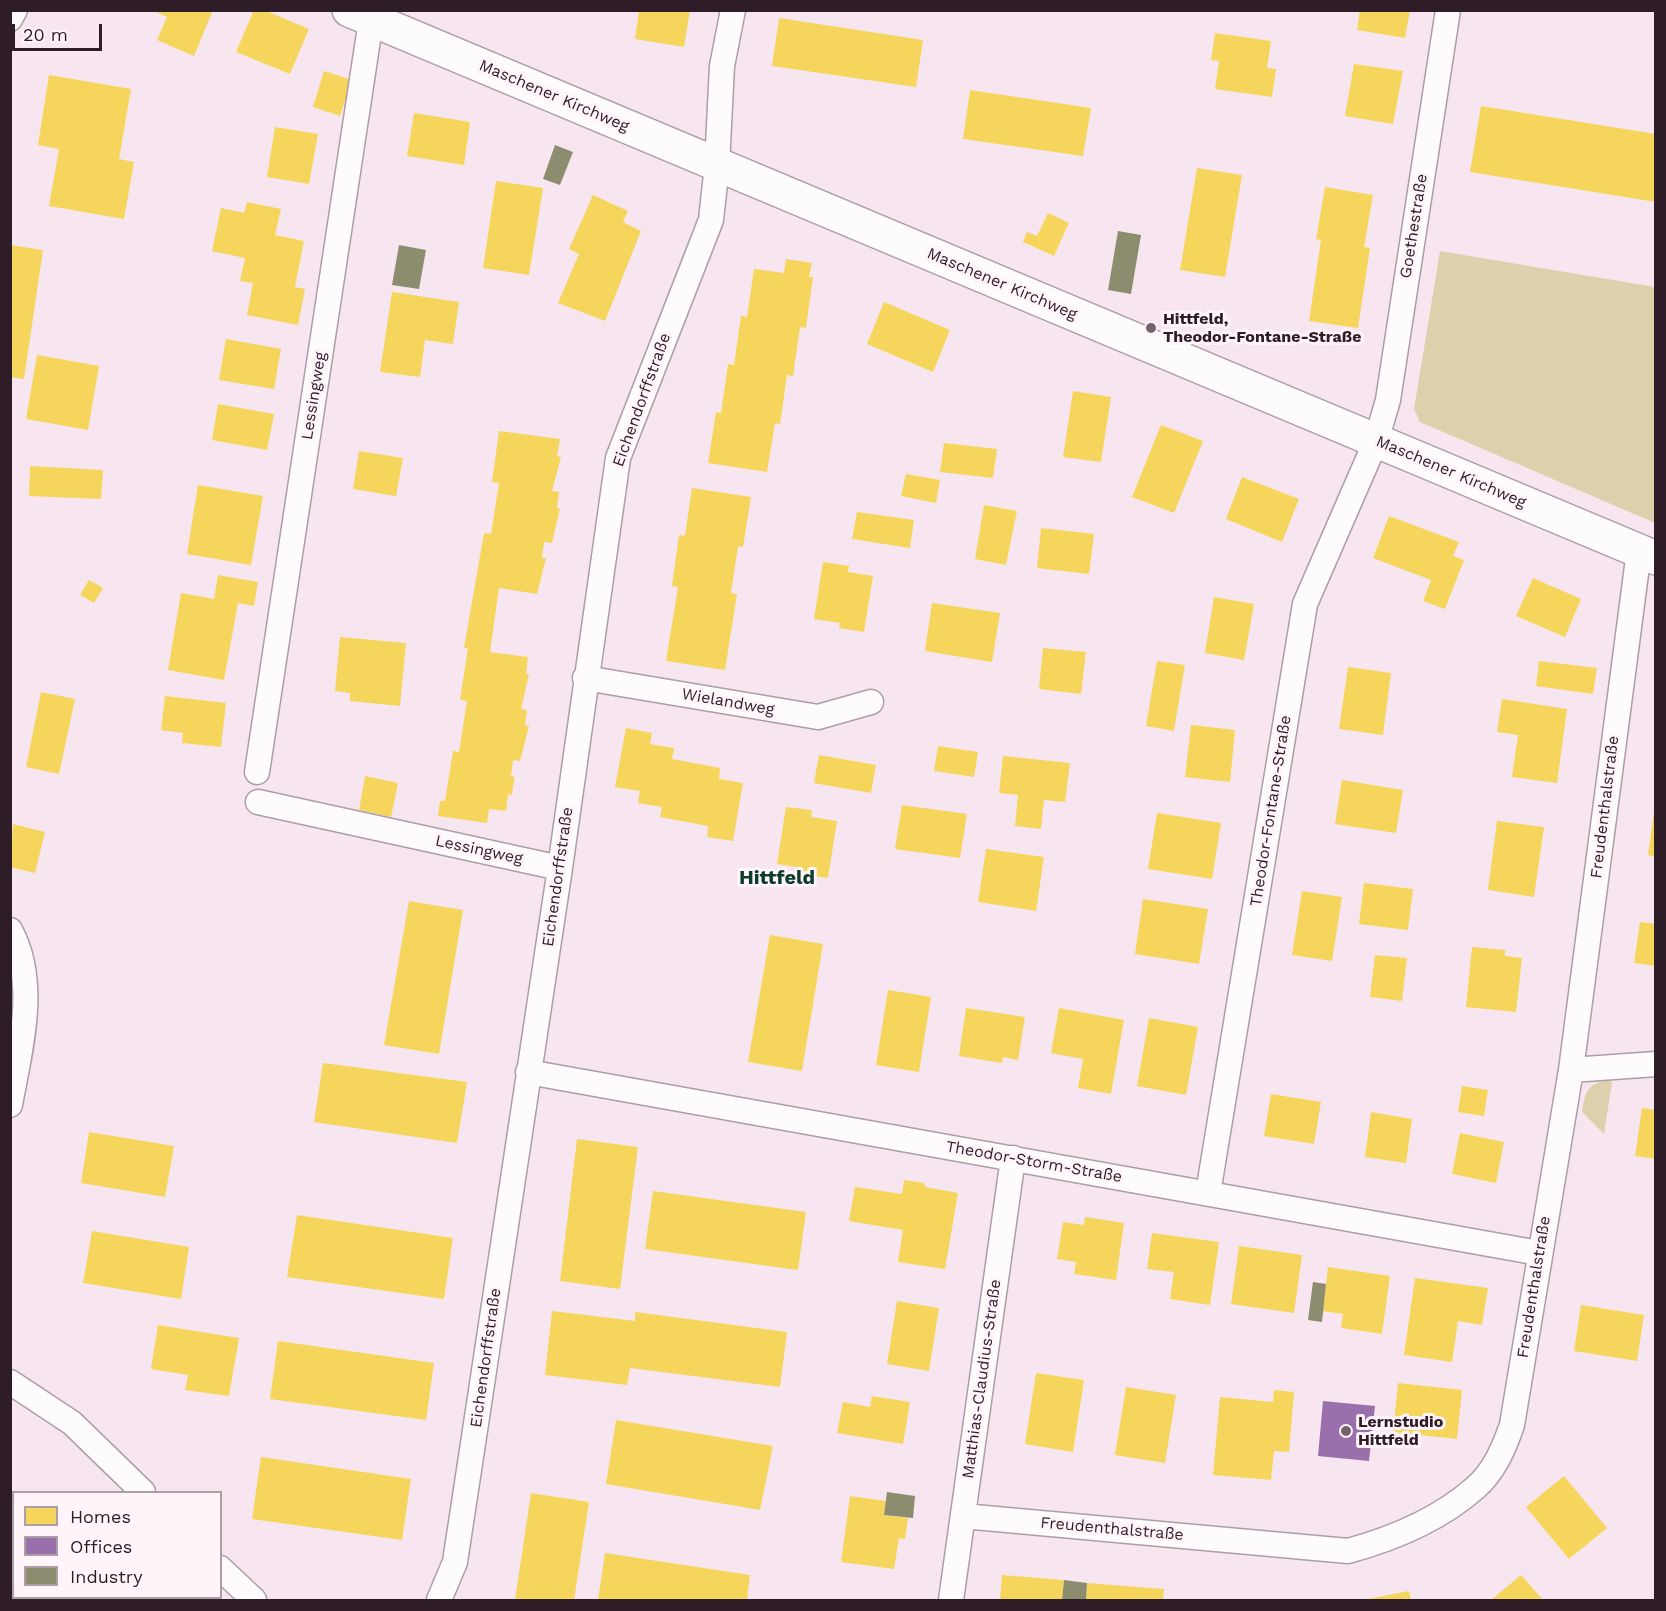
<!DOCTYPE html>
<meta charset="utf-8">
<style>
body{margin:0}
#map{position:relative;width:1666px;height:1611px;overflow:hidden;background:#f7e6ef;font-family:"Work Sans",sans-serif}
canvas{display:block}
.frame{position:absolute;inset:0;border:12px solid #2e1c26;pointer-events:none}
.legend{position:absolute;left:12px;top:1491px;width:210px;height:108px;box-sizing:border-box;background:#fef4f9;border:2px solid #ab9ea5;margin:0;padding:8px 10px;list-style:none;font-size:18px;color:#2e1c26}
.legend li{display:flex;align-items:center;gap:12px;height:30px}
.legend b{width:30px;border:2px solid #ab9ea5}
.scale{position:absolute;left:12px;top:24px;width:90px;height:27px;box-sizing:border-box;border:3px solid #2e1c26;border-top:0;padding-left:8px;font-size:18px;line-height:21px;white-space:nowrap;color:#2e1c26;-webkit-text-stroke:4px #fef4f9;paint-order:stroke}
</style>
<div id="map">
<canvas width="1666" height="1611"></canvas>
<div class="frame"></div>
<ul class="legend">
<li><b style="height:16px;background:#f6d55c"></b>Homes</li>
<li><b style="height:16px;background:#9970ab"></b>Offices</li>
<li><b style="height:16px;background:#8c8c6e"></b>Industry</li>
</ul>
<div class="scale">20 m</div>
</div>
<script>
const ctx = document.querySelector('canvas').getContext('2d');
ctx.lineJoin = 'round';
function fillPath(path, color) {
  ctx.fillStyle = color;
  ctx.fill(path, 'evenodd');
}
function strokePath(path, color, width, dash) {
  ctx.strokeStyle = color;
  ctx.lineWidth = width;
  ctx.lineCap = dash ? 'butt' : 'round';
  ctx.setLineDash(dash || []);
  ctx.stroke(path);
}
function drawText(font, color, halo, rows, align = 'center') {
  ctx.font = font + ' "Work Sans",sans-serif';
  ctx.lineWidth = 6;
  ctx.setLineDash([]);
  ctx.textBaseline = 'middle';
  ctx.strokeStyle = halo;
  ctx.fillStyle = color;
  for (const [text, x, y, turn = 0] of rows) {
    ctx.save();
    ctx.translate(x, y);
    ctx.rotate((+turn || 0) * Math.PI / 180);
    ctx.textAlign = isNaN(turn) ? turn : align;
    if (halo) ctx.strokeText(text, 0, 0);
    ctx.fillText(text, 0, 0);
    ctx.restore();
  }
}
fillPath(new Path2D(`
 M1440 251 1655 287V523L1420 422 1414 409Z
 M1606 1080 1612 1082 1604 1134 1582 1112C1585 1093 1586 1085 1606 1080Z`), '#ddd1ad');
fillPath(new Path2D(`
 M152 10H213L194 56 157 40 167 17Z
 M254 10H264L309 29 290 74 236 52Z
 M639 10H690L684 47 635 39Z
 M1360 10H1410L1405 38 1357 30Z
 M779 18 923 40 916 87 772 66Z
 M1215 33 1271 41 1267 68 1276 69 1272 97 1215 89 1219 61 1211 60Z
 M1354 64 1403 71 1393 124 1345 116Z
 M324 71 352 80 340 116 313 107Z
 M49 75 131 89 119 159 134 162 124 219 49 206 59 149 38 145Z
 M970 90 1091 108 1083 156 963 139Z
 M1481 106 1656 134V202L1470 172Z
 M414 113 470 122 464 165 407 156Z
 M275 127 318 134 309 184 267 177Z
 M1197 168 1242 175 1225 277 1180 270Z
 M496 181 543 188 529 275 483 268Z
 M1325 187 1373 195 1364 247 1370 248 1358 328 1309 321 1321 240 1316 239Z
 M593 195 628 211 623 222 641 231 605 321 558 303 579 254 569 249Z
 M247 202 281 209 275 235 304 241 295 287 305 289 298 325 247 315 253 283 240 281 245 258 212 251 221 208 244 213Z
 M1048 213 1069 223 1054 256 1023 242 1027 232 1037 236Z
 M10 245 43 250 24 379 10 377Z
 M786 259 812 263 809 277H813L806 328 800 327 793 376 787 375 780 424 775 423 767 472 708 463 716 412 721 413 728 364 734 365 741 316 747 317 754 269 784 273Z
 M392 292 459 302 453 344 425 340 420 377 380 372Z
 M884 302 950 330 933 372 867 344Z
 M226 339 281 349 274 389 219 380Z
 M37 355 99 366 88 430 26 419Z
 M1073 391 1111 397 1101 462 1063 457Z
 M218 404 274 414 267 450 212 440Z
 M1161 425 1203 441 1174 513 1132 497Z
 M499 431 560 439 557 456 561 457 552 491 559 492 557 508 560 509 552 543 544 542 542 558H546L537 594 499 588 490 652 528 657 526 674H529L521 709 527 710 525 726H529L520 761 513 760 511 776 515 777 513 786 512 795 508 794 506 811 489 809 487 823 438 816 440 801H445L453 751 459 752 467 701 460 700 468 648H464L484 533 491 534 499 483 492 482Z
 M944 443 997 449 993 478 940 472Z
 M359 451 403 458 396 496 353 489Z
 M30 466 103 470 101 499 29 496Z
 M906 474 940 480 936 503 901 496Z
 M1242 477 1299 499 1282 542 1226 519Z
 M198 485 263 496 251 565 187 554Z
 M692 488 751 497 743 547 738 546 731 593 737 594 725 670 666 661 678 587 672 586 679 535 685 536Z
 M984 505 1017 511 1006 565 975 559Z
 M857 512 914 520 910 548 852 539Z
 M1389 516 1459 542 1453 556 1464 560 1445 609 1423 601 1431 580 1373 558Z
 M1041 528 1094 534 1089 574 1037 568Z
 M823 562 849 566 848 572 873 576 864 632 839 628 840 623 814 619Z
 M218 575 258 582 254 606 238 603 224 680 168 670 181 593 214 599Z
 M1533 578 1581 599 1565 637 1516 616Z
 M89 580 103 588 94 603 80 595Z
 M1214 597 1254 604 1244 660 1205 653Z
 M932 603 1000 613 992 662 925 651Z
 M340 637 406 643 400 706 350 701V693L335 691Z
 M1043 648 1086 652 1081 694 1039 689Z
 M1157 661 1185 665 1174 731 1146 726Z
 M1539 661 1597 668 1593 694 1536 686Z
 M1348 667 1391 673 1383 735 1339 729Z
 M41 692 75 699 59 774 26 767Z
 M165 696 226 703 221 747 182 743 183 733 161 730Z
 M1502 699 1567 709 1557 783 1512 777 1518 735 1497 732Z
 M1191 725 1235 730 1230 782 1185 777Z
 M626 728 652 733 650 744 674 748 672 759 720 768 719 779 743 783 733 841 707 837 708 826 660 817 662 807 638 803 640 791 615 787Z
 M938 746 978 752 974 777 934 771Z
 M819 755 876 765 871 793 814 783Z
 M1003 756 1070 763 1065 802 1044 800 1041 829 1015 826 1018 795 999 793Z
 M365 776 398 783 391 817 359 810Z
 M1342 780 1403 790 1396 833 1335 824Z
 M902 805 967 814 960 858 895 849Z
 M786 807 812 810 811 817 837 821 828 878 802 874 803 868 777 864Z
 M1654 812H1656V857L1648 855Z
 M1157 813 1221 823 1212 879 1148 869Z
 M1497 821 1544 827 1534 897 1488 890Z
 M13 824 45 832 35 873 10 867Z
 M986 849 1044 857 1036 911 978 902Z
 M1364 883 1413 889 1408 930 1359 924Z
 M1302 891 1342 897 1332 961 1292 955Z
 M1143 899 1208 909 1199 964 1135 954Z
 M409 901 463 910 439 1054 384 1045Z
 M1640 922 1656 924V966L1634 963Z
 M770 935 823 944 802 1071 748 1062Z
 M1472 947 1505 950V956L1522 958 1516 1012 1466 1007Z
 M1375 955 1407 958 1402 1001 1370 997Z
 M888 990 931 997 919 1072 876 1065Z
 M966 1008 1025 1017 1018 1060 1003 1057 1002 1063 959 1056Z
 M1059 1008 1124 1020 1111 1094 1078 1088 1083 1059 1051 1053Z
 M1149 1018 1198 1027 1186 1095 1137 1086Z
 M323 1063 467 1082 457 1143 314 1122Z
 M1462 1086 1488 1090 1484 1116 1458 1112Z
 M1271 1094 1321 1102 1314 1144 1264 1136Z
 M1642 1108 1656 1110V1159L1635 1156Z
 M1371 1112 1412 1119 1406 1163 1365 1157Z
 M89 1132 174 1146 165 1197 81 1183Z
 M1460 1133 1504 1142 1496 1183 1452 1174Z
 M577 1139 638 1147 620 1289 560 1281Z
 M904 1180 924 1183 925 1187 958 1193 945 1269 898 1262 903 1230 849 1221 855 1187 902 1194Z
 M653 1191 806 1212 798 1270 645 1249Z
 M297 1215 453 1238 444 1299 287 1277Z
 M1085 1217 1124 1223 1116 1280 1074 1274 1076 1262 1057 1259 1063 1222 1084 1225Z
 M92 1231 189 1247 181 1299 83 1283Z
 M1152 1233 1219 1242 1210 1305 1170 1299 1174 1272 1147 1269Z
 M1239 1246 1302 1255 1294 1313 1231 1304Z
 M1328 1267 1390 1276 1382 1334 1341 1328 1343 1314 1323 1311Z
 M1415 1278 1488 1288 1482 1325 1458 1321 1452 1362 1404 1355Z
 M897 1301 939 1308 929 1371 887 1364Z
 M1581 1305 1644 1315 1637 1361 1574 1351Z
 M552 1311 635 1321V1312L787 1332 780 1387 630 1368 627 1385 545 1375Z
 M158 1325 239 1338 229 1396 185 1390 188 1375 151 1369Z
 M278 1341 434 1363 426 1420 270 1399Z
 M1036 1373 1084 1380 1073 1452 1025 1444Z
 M1398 1383 1462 1390 1457 1439 1393 1432Z
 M1126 1387 1176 1395 1165 1463 1115 1455Z
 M1274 1390 1294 1392 1289 1452 1274 1451 1271 1480 1213 1475 1220 1397 1273 1402Z
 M872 1396 910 1402 903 1444 837 1433 843 1402 870 1407Z
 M616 1420 773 1446 760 1510 606 1484Z
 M261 1457 411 1479 402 1540 252 1519Z
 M1564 1476 1607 1528 1569 1559 1526 1507Z
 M531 1493 589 1502 574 1600H515Z
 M850 1496 886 1501 884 1515 908 1518 905 1539 899 1538 894 1569 841 1562Z
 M605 1553 750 1575 747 1600H598Z
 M1002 1575 1064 1580 1062 1600H1000Z
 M1521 1575 1543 1600H1491Z
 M1087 1583 1164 1589 1163 1600H1086Z
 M1409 1591 1411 1600H1368V1599Z`), '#f6d55c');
fillPath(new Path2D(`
 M1323 1401 1375 1406 1369 1461 1318 1456Z`), '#9970ab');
fillPath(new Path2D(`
 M555 145 573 152 560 185 543 179Z
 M1118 231 1141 235 1131 294 1108 290Z
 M399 245 426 250 419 289 392 285Z
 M1313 1282 1326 1284 1322 1322 1308 1320Z
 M887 1492 915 1496 913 1518 884 1515Z
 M1064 1580 1087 1583 1086 1600H1062Z`), '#8c8c6e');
const street = new Path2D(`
 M10 19 15 10
 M585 678 818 717 871 702
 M257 772 371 20
 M258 802 560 868
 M10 930C39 983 20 1049 10 1105
 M1571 1070 1656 1064
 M528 1072 1539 1253
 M1208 1193 1305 604 1376 441 1388 400 1448 10
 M10 1382 72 1423 143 1492
 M963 1516 1348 1551C1392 1539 1440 1519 1475 1488 1494 1472 1504 1448 1512 1425L1571 1070 1639 551
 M220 1568 254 1600
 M439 1600 455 1562 474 1437 560 868 618 458 711 220 717 165 722 66 733 10
 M951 1600 1013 1158`);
const secondary = new Path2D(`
 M349 10 1656 558`);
strokePath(street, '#ad9da6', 27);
strokePath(secondary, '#ad9da6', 36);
strokePath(street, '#fefbfd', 24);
strokePath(secondary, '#fefbfd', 33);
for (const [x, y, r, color] of [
 [1151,328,6,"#74636c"],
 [1346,1431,6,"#74636c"]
]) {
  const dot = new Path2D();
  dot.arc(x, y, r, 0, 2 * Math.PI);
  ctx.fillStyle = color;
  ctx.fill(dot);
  strokePath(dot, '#fef4f9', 2);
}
drawText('16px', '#2e1c26', '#fef4f9', [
 ["Maschener Kirchweg",554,96,23],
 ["Goethestraße",1414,226,-81],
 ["Maschener Kirchweg",1002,284,23],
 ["Lessingweg",314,396,-81],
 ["Eichendorffstraße",642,400,-70],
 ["Maschener Kirchweg",1451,472,23],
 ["Wielandweg",728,702,10],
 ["Freudenthalstraße",1605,807,-83],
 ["Theodor-Fontane-Straße",1271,811,-81],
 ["Lessingweg",479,850,12],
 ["Eichendorffstraße",558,877,-82],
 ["Theodor-Storm-Straße",1034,1162,10],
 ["Freudenthalstraße",1534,1287,-81],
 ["Eichendorffstraße",486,1358,-82],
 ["Matthias-Claudius-Straße",982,1379,-82],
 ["Freudenthalstraße",1112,1529,5]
]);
drawText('bold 16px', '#2e1c26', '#fef4f9', [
 ["Hittfeld,",1163,319],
 ["Theodor-Fontane-Straße",1163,337],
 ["Lernstudio",1358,1422],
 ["Hittfeld",1358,1440]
], 'left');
drawText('bold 20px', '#0b3b2a', '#fef4f9', [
 ["Hittfeld",777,878]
]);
</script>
